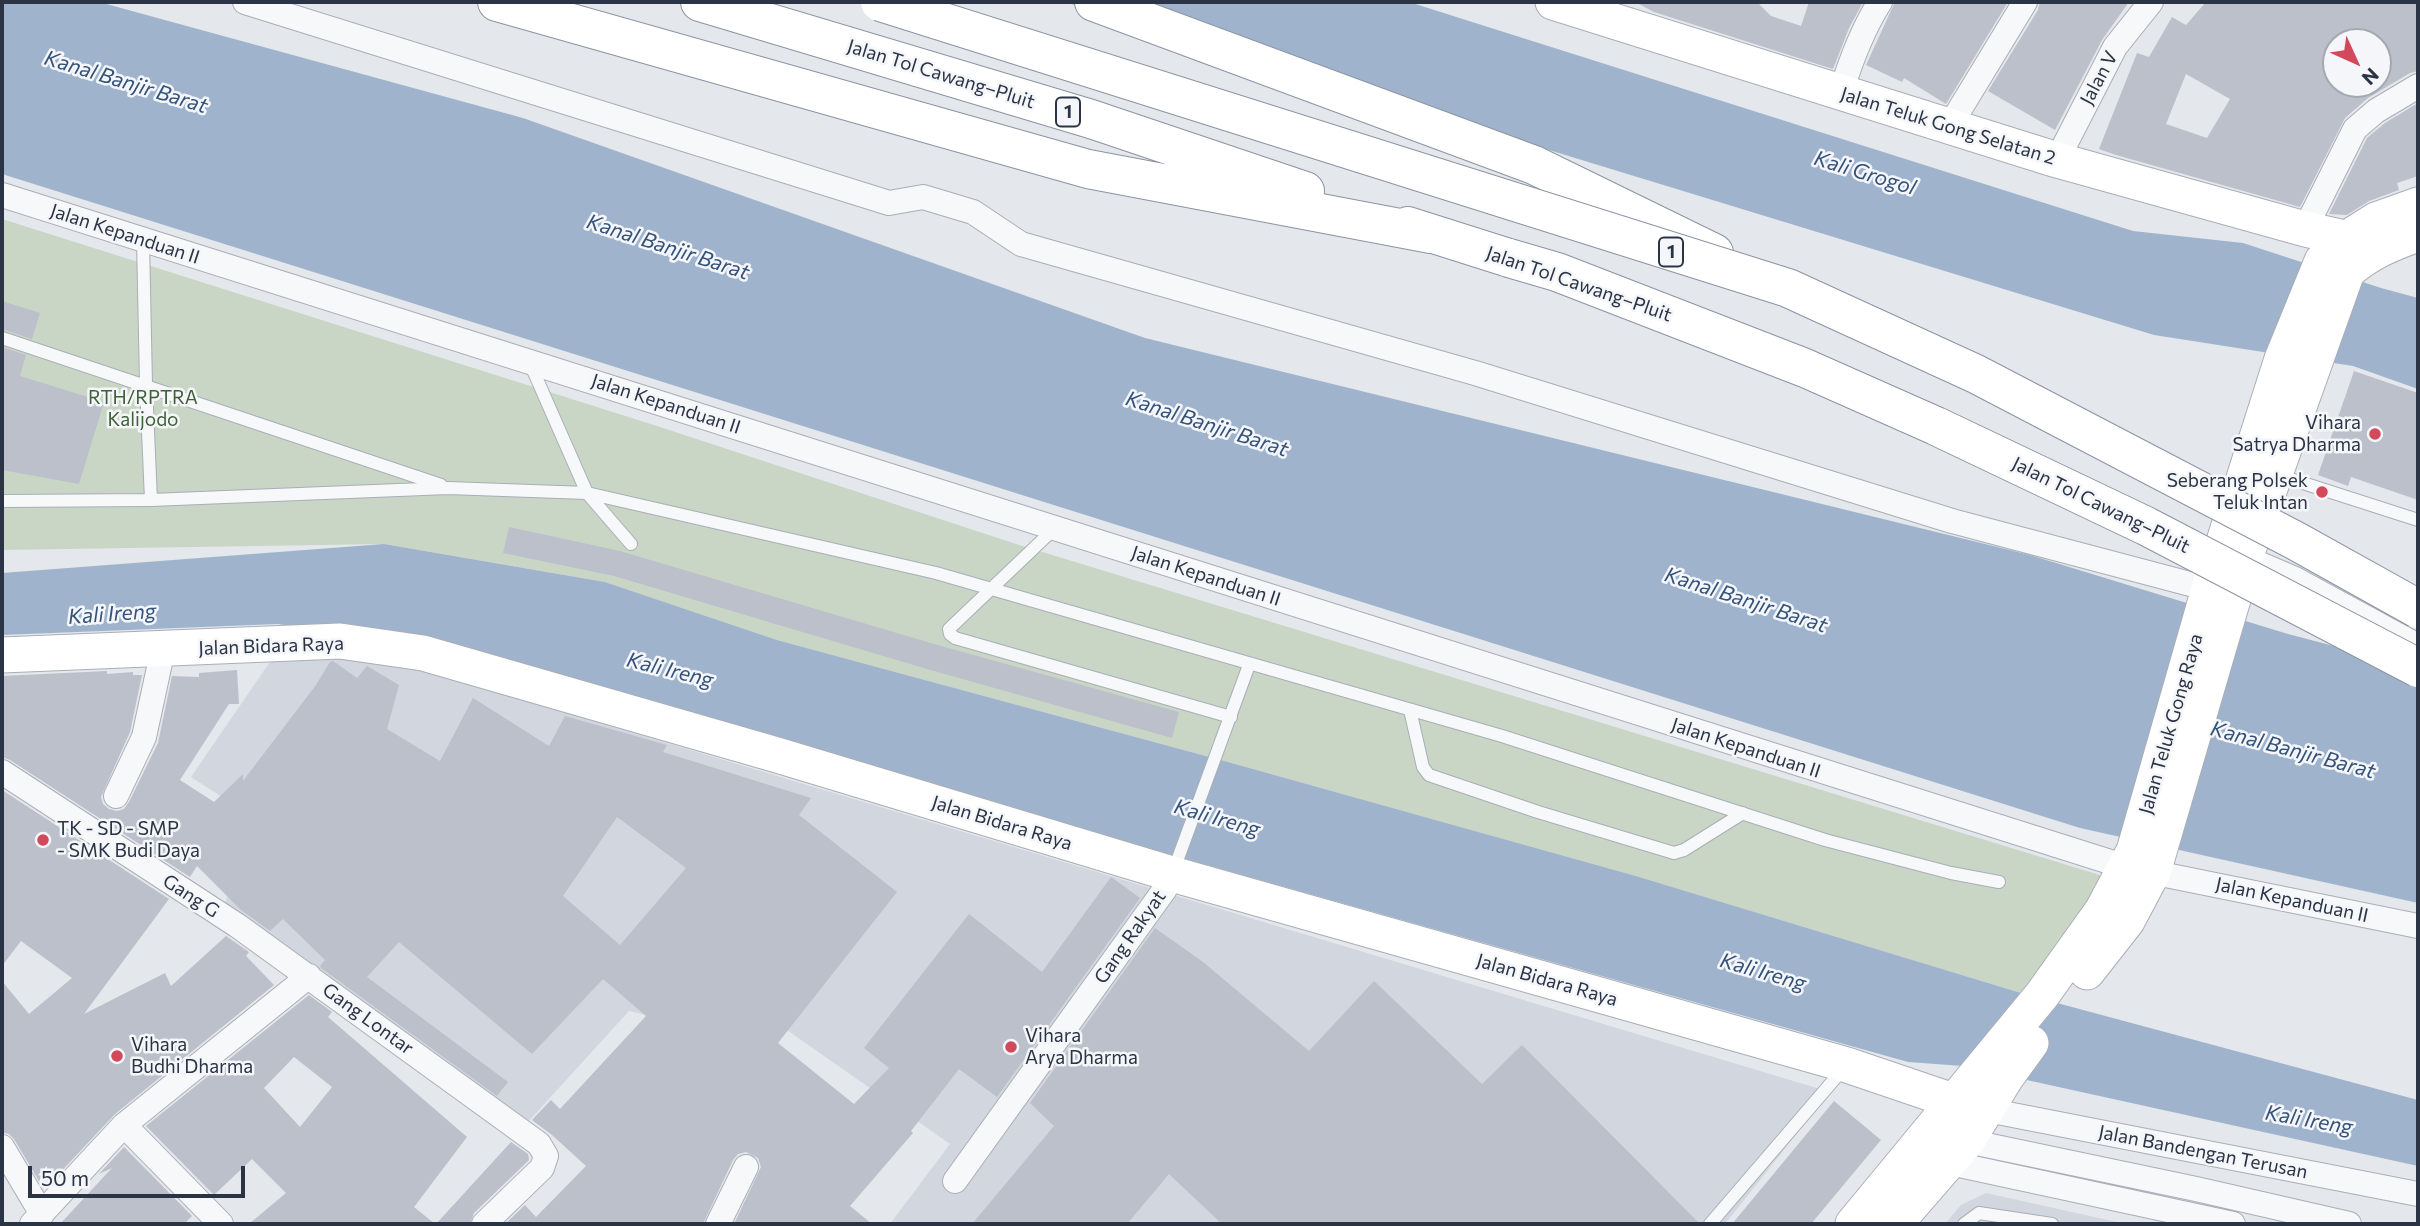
<!DOCTYPE html>
<meta charset="utf-8">
<style>
body{margin:0}
#map{position:relative;width:2420px;height:1226px;overflow:hidden;background:#e4e7ec;font-family:Commissioner,sans-serif}
canvas{display:block}
.frame{position:absolute;inset:0;border:4px solid #2b3445;pointer-events:none}
.north{position:absolute;left:2322px;top:28px;width:70px;height:70px;box-sizing:border-box;background:#f4f6f9;border:2px solid #a4a8b1;border-radius:50%;rotate:135deg;font-size:19px;font-weight:700;line-height:28px;text-align:center;color:#2b3445}
.north::after{content:'';display:block;margin:auto;width:24px;height:32px;background:#d1495b;clip-path:polygon(50% 0,100% 100%,50% 72%,0 100%)}
.scale{position:absolute;left:28px;top:1166px;width:217px;height:32px;box-sizing:border-box;border:4px solid #2b3445;border-top:0;padding-left:9px;font-size:21px;line-height:24px;white-space:nowrap;color:#2b3445;-webkit-text-stroke:5px #f4f6f9;paint-order:stroke}
</style>
<div id="map">
<canvas width="2420" height="1226"></canvas>
<div class="frame"></div>
<div class="north">N</div>
<div class="scale">50 m</div>
</div>
<script>
const ctx = document.querySelector('canvas').getContext('2d');
ctx.lineJoin = 'round';
function fillPath(path, color) {
  ctx.fillStyle = color;
  ctx.fill(path, 'evenodd');
}
function strokePath(path, color, width, dash) {
  ctx.strokeStyle = color;
  ctx.lineWidth = width;
  ctx.lineCap = dash ? 'butt' : 'round';
  ctx.setLineDash(dash || []);
  ctx.stroke(path);
}
function drawText(font, color, halo, rows, align = 'center') {
  ctx.font = font + ' Commissioner,sans-serif';
  ctx.lineWidth = 5;
  ctx.setLineDash([]);
  ctx.textBaseline = 'middle';
  ctx.strokeStyle = halo;
  ctx.fillStyle = color;
  for (const [text, x, y, turn = 0] of rows) {
    ctx.save();
    ctx.translate(x, y);
    ctx.rotate((+turn || 0) * Math.PI / 180);
    ctx.textAlign = isNaN(turn) ? turn : align;
    if (halo) ctx.strokeText(text, 0, 0);
    ctx.fillText(text, 0, 0);
    ctx.restore();
  }
}
fillPath(new Path2D(`
 M364 652 1830 1092 1725 1224H890L950 1144 711 977 664 1019 629 1011 516 1135 224 907 253 817 191 777 274 656Z
 M1986 1193 2126 1224H1945L1961 1205Z`), '#d2d6de');
fillPath(new Path2D(`
 M2 219 657 426 1013 543 2103 876 2031 996 1636 876 1228 762 777 640 605 582 384 544 2 550Z`), '#c9d6c5');
fillPath(new Path2D(`
 M2 2H99L523 118 1145 338 2030 555 2288 634 2418 668V903L2080 828 2 174Z
 M1065 2H1409L2133 231 2243 243 2381 288 2418 298V389L2353 366 2154 335Z
 M384 544 605 582 777 640 1228 762 1636 876 2031 996 2418 1100V1166L1963 1066 1908 1062 473 659 278 624 2 635V573Z`), '#9fb4cc');
fillPath(new Path2D(`
 M1635 2H1757L1771 16 1801 26 1809 2H1863L1849 28 1833 69 1654 12Z
 M1895 2H2008L1946 104 1904 78 1902 82 1866 65Z
 M2040 2H2129L2102 40 2055 130 1988 91 2038 10Z
 M2206 2H2418V71L2410 73 2368 98 2345 118 2300 207 2116 155 2099 149 2137 53 2149 57 2172 17 2186 25ZM2336 42H2378V84H2336ZM2186 74 2230 99 2207 138 2166 124Z
 M2418 103V176L2397 183 2399 190 2369 201 2347 215 2329 214 2367 138 2385 123Z
 M2 301 40 313 32 339 2 329Z
 M2 347 26 355 20 376 104 402 79 484 2 470Z
 M2354 371 2418 393V500L2351 477 2348 486 2318 475Z
 M509 527 620 551 934 644 1179 712 1172 738 927 669 614 576 503 553Z
 M333 661 357 678 367 666 399 685 387 729 440 761 473 698 549 746 565 716 667 745 663 752 811 798 799 815 897 892 778 1043 854 1104 889 1068 864 1048 969 914 1042 972 1111 877 1140 898 997 1097 959 1069 911 1131 913 1133 850 1206 872 1224H734L761 1167 758 1158 746 1152 738 1154 733 1160 703 1224H505L525 1205 536 1217 586 1166 552 1135 532 1120 551 1100 560 1109 646 1016 603 979 532 1054 399 942 367 977 508 1082 497 1096 321 968 320 966 325 960 283 919 270 931 240 909 197 866 190 877 10 760 2 757V676L107 671V674L133 672V675H142L130 732 101 797 103 804 109 809 117 811 124 809 129 802 158 743 172 676 199 677V673L237 670 239 704H229L180 780 214 802 243 774V781L316 685 330 662ZM617 817 686 868 620 945 563 896Z
 M2 790 169 899 84 1014 165 973 171 986 226 936 249 952 246 956 274 985 115 1114 53 1180 48 1176 39 1181 14 1139 9 1134 2 1132V981L29 1014 72 978 21 941 2 966Z
 M1155 928 1203 962 1309 1051 1374 981 1482 1084 1522 1045 1700 1224H1222L1169 1174 1127 1224H972L1054 1126 1030 1103Z
 M309 995 332 1012 328 1017 467 1137 414 1207 435 1224H249L286 1193 252 1159 214 1195 146 1126ZM294 1057 332 1087 300 1127 264 1088Z
 M1834 1101 1881 1140 1811 1224H1732Z
 M511 1142 528 1154 529 1160 474 1213 470 1224H436Z
 M124 1147 192 1216 184 1224H60L112 1168 99 1174Z`), '#bbc0ca');
const lane = new Path2D(`
 M2 338 441 485
 M529 361 587 493 631 544
 M2278 475 2418 520
 M151 500 448 488 587 493 936 573 1502 736 1825 840 1951 873 1999 882
 M2 501 151 500 146 385 143 240
 M1055 528 949 629 950 634 955 638 1231 717
 M1410 710 1423 767 1429 775 1538 812 1674 853 1684 850 1743 813
 M1173 872 1249 665
 M1710 1224 1844 1068
 M1964 1224 1979 1213 2052 1224`);
const street = new Path2D(`
 M245 2 889 203 923 197 973 212 1021 244 1475 373 1952 521 2209 589
 M1841 92C1851 60 1862 30 1880 2
 M1949 127 2025 2
 M2057 160 2115 47 2151 2
 M2 195 2126 867 2418 926
 M2305 229 2355 129 2376 111 2418 86
 M2232 552 2295 579 2418 646
 M2 772 238 926 539 1144 546 1156 542 1168 484 1224
 M116 796 144 737 163 649
 M1987 1110 2418 1194
 M124 1125 221 1224
 M1952 1136 1967 1141 2196 1189 2349 1224
 M2 1147 42 1214
 M1936 1160 2233 1224
 M955 1181 1165 889 1172 874
 M32 1224 124 1125 309 976
 M718 1224 746 1167`);
const secondary = new Path2D(`
 M1553 2 2057 160 2305 229 2362 242
 M2 655 340 641 423 653 777 755 1172 874 1847 1065 1956 1102 1987 1110
 M2087 972 2127 921 2153 872 2245 558 2347 272C2368 253 2392 243 2418 234
 M1853 1224 2042 995 2102 911 2134 851 2209 589 2252 453 2282 359 2322 261 2346 239 2376 220 2418 205
 M1895 1224 1967 1141 2005 1079 2031 1043`);
const highway = new Path2D(`
 M497 2 1088 169 1431 234
 M700 2 1091 119 1305 191
 M1094 2 1534 165 1714 253
 M1408 226 1509 258`);
strokePath(lane, '#a9aeb7', 14);
strokePath(street, '#a9aeb7', 26);
strokePath(secondary, '#a9aeb7', 37);
strokePath(highway, '#8b94a3', 40);
strokePath(lane, '#f7f8fa', 12);
strokePath(street, '#f7f8fa', 24);
strokePath(secondary, '#fff', 35);
strokePath(highway, '#fff', 38);
const highwayBridge = new Path2D(`
 M880 2 1788 288 1976 374 2296 541 2418 609
 M1509 258 1557 272 1805 368 1936 426 2146 526 2418 668`);
strokePath(highwayBridge, '#8b94a3', 40, []);
strokePath(highwayBridge, '#fff', 38);
for (const [x, y, r, color] of [
 [2375,434,7,"#d1495b"],
 [2322,492,7,"#d1495b"],
 [43,840,7,"#d1495b"],
 [1011,1047,7,"#d1495b"],
 [117,1056,7,"#d1495b"]
]) {
  const dot = new Path2D();
  dot.arc(x, y, r, 0, 2 * Math.PI);
  ctx.fillStyle = color;
  ctx.fill(dot);
  strokePath(dot, '#f4f6f9', 2.5);
}
for (const [x, y, w] of [
 [1068,112,24],
 [1671,252,24]
]) {
  const box = new Path2D();
  box.roundRect(x - w / 2, y - 14.5, w, 29, 5);
  ctx.fillStyle = '#f4f6f9';
  ctx.fill(box);
  strokePath(box, '#2b3445', 2);
}
drawText('bold 18px', '#2b3445', null, [
 ["1",1068,112],
 ["1",1671,252]
]);
drawText('19px', '#2b3445', '#f4f6f9', [
 ["Jalan Tol Cawang–Pluit",941,74,17],
 ["Jalan V",2099,78,-62],
 ["Jalan Teluk Gong Selatan 2",1948,126,17],
 ["Jalan Kepanduan II",125,234,18],
 ["Jalan Tol Cawang–Pluit",1579,284,19],
 ["Jalan Kepanduan II",666,404,18],
 ["Jalan Tol Cawang–Pluit",2101,505,26],
 ["Jalan Kepanduan II",1206,576,18],
 ["Jalan Bidara Raya",271,646,-2],
 ["Jalan Teluk Gong Raya",2171,724,-74],
 ["Jalan Kepanduan II",1746,748,18],
 ["Jalan Bidara Raya",1002,823,17],
 ["Gang G",191,896,33],
 ["Jalan Kepanduan II",2292,900,12],
 ["Gang Rakyat",1130,937,-55],
 ["Jalan Bidara Raya",1547,980,16],
 ["Gang Lontar",368,1019,36],
 ["Jalan Bandengan Terusan",2203,1152,11]
]);
drawText('19px', '#3f6138', '#f4f6f9', [
 ["RTH/RPTRA",143,398],
 ["Kalijodo",143,420]
]);
drawText('19px', '#2b3445', '#f4f6f9', [
 ["Vihara",2361,423,"right"],
 ["Satrya Dharma",2361,445,"right"],
 ["Seberang Polsek",2308,481,"right"],
 ["Teluk Intan",2308,503,"right"],
 ["TK - SD - SMP",57,829],
 ["- SMK Budi Daya",57,851],
 ["Vihara",1025,1036],
 ["Arya Dharma",1025,1058],
 ["Vihara",131,1045],
 ["Budhi Dharma",131,1067]
], 'left');
drawText('italic 21px', '#34527a', '#f4f6f9', [
 ["Kanal Banjir Barat",126,82,17],
 ["Kali Grogol",1865,173,17],
 ["Kanal Banjir Barat",668,247,18],
 ["Kanal Banjir Barat",1207,424,18],
 ["Kanal Banjir Barat",1746,600,18],
 ["Kali Ireng",112,614,-4],
 ["Kali Ireng",670,670,14],
 ["Kanal Banjir Barat",2293,750,15],
 ["Kali Ireng",1217,818,16],
 ["Kali Ireng",1763,972,16],
 ["Kali Ireng",2309,1120,10]
]);
</script>
